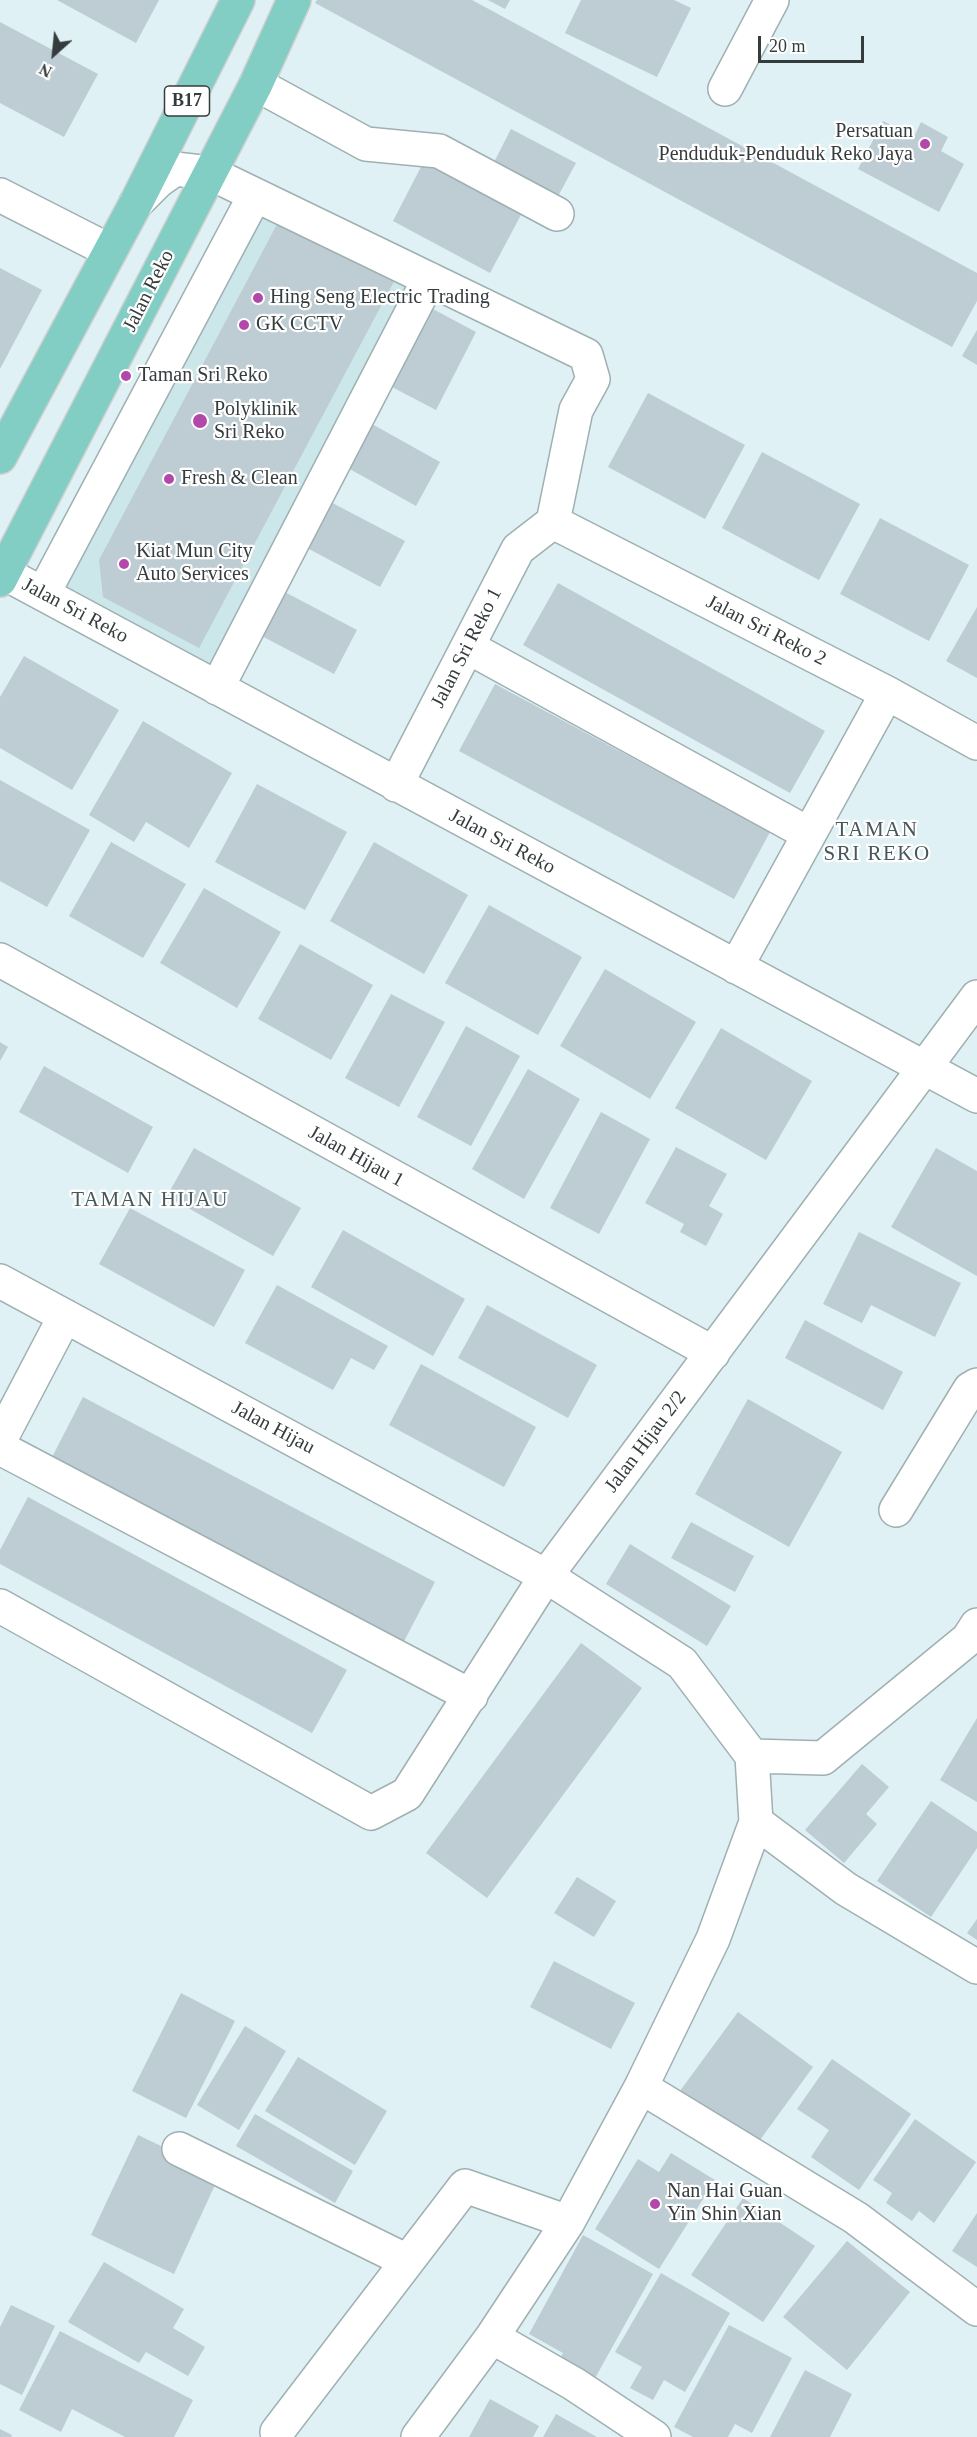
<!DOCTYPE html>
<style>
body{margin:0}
#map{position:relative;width:977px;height:2437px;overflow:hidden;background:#dff1f4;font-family:Georgia,serif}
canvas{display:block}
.north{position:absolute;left:24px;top:24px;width:60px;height:60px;-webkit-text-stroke:4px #fff;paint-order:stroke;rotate:207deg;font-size:16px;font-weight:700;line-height:24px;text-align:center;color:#353c3d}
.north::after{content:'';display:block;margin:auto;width:21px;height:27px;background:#353c3d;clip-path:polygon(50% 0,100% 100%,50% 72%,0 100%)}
.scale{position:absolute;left:758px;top:36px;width:106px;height:27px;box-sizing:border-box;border:3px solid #353c3d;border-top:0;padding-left:8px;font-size:18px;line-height:21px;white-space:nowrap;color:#353c3d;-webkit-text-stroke:4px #fff;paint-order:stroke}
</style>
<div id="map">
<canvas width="977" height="2437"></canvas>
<div class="north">N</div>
<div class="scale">20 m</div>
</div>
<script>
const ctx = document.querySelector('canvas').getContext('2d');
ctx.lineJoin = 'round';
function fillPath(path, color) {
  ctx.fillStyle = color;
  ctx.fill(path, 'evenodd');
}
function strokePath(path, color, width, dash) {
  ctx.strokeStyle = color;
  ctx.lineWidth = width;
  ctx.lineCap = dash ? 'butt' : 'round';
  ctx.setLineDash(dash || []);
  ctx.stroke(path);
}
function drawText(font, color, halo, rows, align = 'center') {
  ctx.font = font + ' Georgia,serif';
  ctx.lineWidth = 4.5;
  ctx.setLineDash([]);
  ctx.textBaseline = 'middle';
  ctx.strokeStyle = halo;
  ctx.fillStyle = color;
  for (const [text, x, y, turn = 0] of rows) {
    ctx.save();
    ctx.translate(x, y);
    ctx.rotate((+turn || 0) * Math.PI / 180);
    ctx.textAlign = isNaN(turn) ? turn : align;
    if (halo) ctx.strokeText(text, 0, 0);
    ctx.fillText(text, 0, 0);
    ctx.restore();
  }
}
fillPath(new Path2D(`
 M262 210 416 287 214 672 63 590Z`), '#cbe7ea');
fillPath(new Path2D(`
 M57 0H159L136 43Z
 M317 0H472L977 273V301L952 347 315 3Z
 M488 0H510L505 9Z
 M581 0H674L691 8 657 77 565 33Z
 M0 22 98 74 64 137 0 103Z
 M883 121 914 137 921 122 948 137 941 151 964 164 939 212 858 169Z
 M511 129 576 163 556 200 492 166Z
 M424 161 522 213 490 273 393 221Z
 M283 213 398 274 199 648 103 597 99 560Z
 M0 268 42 290 0 369Z
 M431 308 476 332 436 410 390 386Z
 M977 330V365L962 356Z
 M648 393 745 445 705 519 608 467Z
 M363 419 440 462 416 506 339 463Z
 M762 452 860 504 819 580 722 528Z
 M321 497 405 541 380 587 296 542Z
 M880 518 969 565 929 641 840 594Z
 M558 583 825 731 790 793 523 645Z
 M281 590 357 630 334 674 258 634Z
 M977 607V678L946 661Z
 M24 656 119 710 72 790 0 748V697Z
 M495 684 770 832 734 899 459 751Z
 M143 721 232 773 189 848 146 822 134 842 89 815Z
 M0 780 90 830 47 907 0 881Z
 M257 784 347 832 305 910 215 862Z
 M111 842 186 884 143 958 69 916Z
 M374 842 468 895 424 974 330 921Z
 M204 888 281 932 237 1008 160 963Z
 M489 905 582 957 538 1035 445 983Z
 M300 944 373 985 331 1060 258 1019Z
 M605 969 696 1022 650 1099 560 1046Z
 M391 994 445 1022 399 1107 345 1078Z
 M466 1026 520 1056 471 1146 417 1117Z
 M721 1028 812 1081 766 1160 675 1108Z
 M0 1042 8 1047 0 1061Z
 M44 1066 153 1127 128 1173 19 1112Z
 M528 1069 580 1099 524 1199 472 1169Z
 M601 1112 650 1139 599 1234 550 1208Z
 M676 1147 727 1174 709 1206 723 1214 706 1246 680 1232 684 1224 645 1203Z
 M194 1148 301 1208 273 1256 167 1196Z
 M936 1148 977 1171V1276L891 1227Z
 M130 1208 245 1270 214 1327 99 1264Z
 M343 1230 465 1299 433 1356 311 1287Z
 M859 1232 961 1283 935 1337 871 1305 862 1323 823 1304Z
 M277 1285 388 1346 374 1370 351 1358 333 1390 245 1343Z
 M487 1305 597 1365 568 1418 458 1358Z
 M805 1320 903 1372 883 1410 785 1358Z
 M421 1364 536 1427 504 1487 389 1425Z
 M83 1397 435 1582 400 1649 48 1465Z
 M748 1399 842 1452 789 1547 695 1494Z
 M28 1497 347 1670 312 1733 0 1564V1550Z
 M691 1522 754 1556 735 1592 671 1558Z
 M630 1544 731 1606 707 1646 606 1584Z
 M581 1643 642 1688 487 1898 426 1853Z
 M977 1718V1802L940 1780Z
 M862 1764 889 1787 866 1814 877 1824 844 1863 805 1830Z
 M931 1801 977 1832V1848L931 1917 877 1881Z
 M577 1877 616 1901 594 1937 554 1913Z
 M977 1919V1940L967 1933Z
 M554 1961 635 2003 611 2049 530 2007Z
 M181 1993 235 2021 186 2118 132 2091Z
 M738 2012 813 2067 752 2151 677 2095Z
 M245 2026 286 2051 239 2130 197 2105Z
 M298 2057 387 2111 355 2165 265 2111Z
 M832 2059 911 2114 859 2190 811 2157 829 2130 797 2109Z
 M255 2114 353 2171 335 2203 236 2146Z
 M915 2119 976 2162 934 2223 919 2211 912 2221 886 2203 892 2193 873 2180Z
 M138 2135 220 2174 174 2274 91 2235Z
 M671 2153 715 2180 659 2269 595 2229 638 2159 659 2172Z
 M743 2198 815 2246 763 2322 691 2275Z
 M977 2213V2267L952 2251Z
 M583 2235 653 2274 594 2380 559 2361 563 2353 529 2334Z
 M847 2241 910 2292 847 2370 783 2317Z
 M104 2262 184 2309 173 2328 205 2347 188 2376 146 2352 139 2363 68 2322Z
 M661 2273 730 2313 685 2392 664 2380 653 2400 630 2388 642 2367 615 2352Z
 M11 2305 55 2326 22 2395 0 2384V2327Z
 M729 2325 792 2358 752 2433 735 2424 728 2437H693L674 2427Z
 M60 2331 193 2400 174 2437H125L72 2409 61 2432 19 2410Z
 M805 2370 852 2394 830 2437H770Z
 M490 2399 539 2426 533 2437H469Z
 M556 2414 597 2437H543Z
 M0 2429 12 2435 11 2437H0Z`), '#beccd4');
const minor = new Path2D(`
 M256 84 366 144 439 151 557 214
 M725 89 772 0
 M0 195 110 251
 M136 203 158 181 175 169 210 173 586 355 593 379 576 410 553 522
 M553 522 887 693 977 743
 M4 573 977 1096
 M43 594 255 195
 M468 647 809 834
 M217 688 429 279
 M396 785 518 549 553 522
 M0 960 713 1353
 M736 967 887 693
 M0 1281 546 1576 682 1663 752 1756 756 1822 713 1939 641 2087 568 2222 492 2337 418 2437
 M0 1440 65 1316
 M0 1448 471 1696
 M896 1510 970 1389 977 1385
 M0 1606 371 1813 407 1794 546 1576 977 997
 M752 1756 823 1758 968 1639 977 1625
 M756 1822 846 1889 977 1967
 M641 2087 856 2218 977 2309
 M179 2149 407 2261
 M492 2337 574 2384 654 2437
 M277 2432 465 2186 568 2222`);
const major = new Path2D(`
 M0 457 136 203 238 0
 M0 580 256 84 294 0`);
strokePath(minor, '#9fb0b2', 36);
strokePath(major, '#cfd0d0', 36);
strokePath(minor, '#fff', 33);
strokePath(major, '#82cdc4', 33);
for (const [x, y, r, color] of [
 [925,144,6,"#b248a9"],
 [258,298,6,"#b248a9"],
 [244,325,6,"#b248a9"],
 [126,376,6,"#b248a9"],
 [200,421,8,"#b248a9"],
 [169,479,6,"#b248a9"],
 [124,564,6,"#b248a9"],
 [655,2204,6,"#b248a9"]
]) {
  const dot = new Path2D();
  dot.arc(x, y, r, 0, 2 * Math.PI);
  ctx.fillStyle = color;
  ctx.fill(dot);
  strokePath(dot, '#fff', 2);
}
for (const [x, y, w] of [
 [187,101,45]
]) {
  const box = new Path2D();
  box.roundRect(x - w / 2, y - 15, w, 30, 4.5);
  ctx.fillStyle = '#fff';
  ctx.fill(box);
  strokePath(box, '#353c3d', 1.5);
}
drawText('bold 18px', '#353c3d', null, [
 ["B17",187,101]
]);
drawText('20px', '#353c3d', '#fff', [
 ["Persatuan",913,132,"right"],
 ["Penduduk-Penduduk Reko Jaya",913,155,"right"],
 ["Hing Seng Electric Trading",270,298],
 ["GK CCTV",256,325],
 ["Taman Sri Reko",138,376],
 ["Polyklinik",214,410],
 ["Sri Reko",214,433],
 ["Fresh & Clean",181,479],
 ["Kiat Mun City",136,552],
 ["Auto Services",136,575],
 ["Nan Hai Guan",667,2192],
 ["Yin Shin Xian",667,2215]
], 'left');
drawText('20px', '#353c3d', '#fff', [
 ["Jalan Reko",149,291,-63],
 ["Jalan Sri Reko",75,611,28],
 ["Jalan Sri Reko 2",766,631,27],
 ["Jalan Sri Reko 1",467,648,-63],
 ["Jalan Sri Reko",502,842,28],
 ["Jalan Hijau 1",356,1157,29],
 ["Jalan Hijau",273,1428,28],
 ["Jalan Hijau 2/2",646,1442,-53]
]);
ctx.letterSpacing = '1.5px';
drawText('21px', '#48575a', '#fff', [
 ["TAMAN",877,830],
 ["SRI REKO",877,854],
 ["TAMAN HIJAU",150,1200]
]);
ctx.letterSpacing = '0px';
</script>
